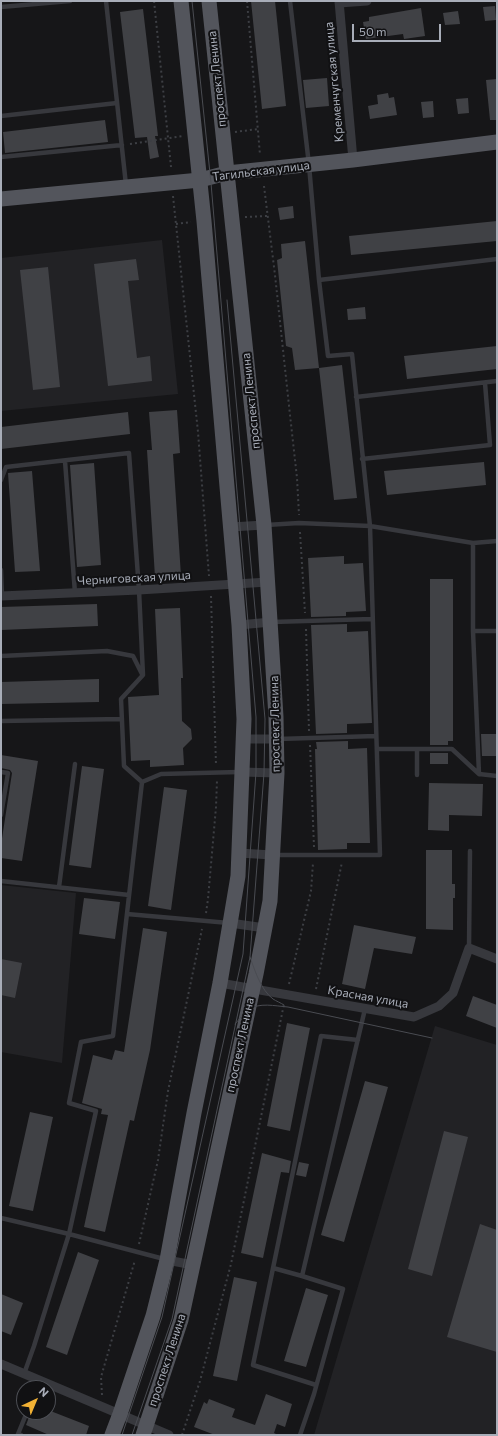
<!DOCTYPE html>
<meta charset="utf-8">
<style>
body{margin:0}
#map{position:relative;width:498px;height:1436px;overflow:hidden;background:#161618;font-family:Commissioner,sans-serif}
canvas{display:block}
.frame{position:absolute;inset:0;border:2px solid #a8adb8;pointer-events:none}
.north{position:absolute;left:16px;top:1380px;width:40px;height:40px;box-sizing:border-box;background:#111113;border:1px solid #4d4f55;border-radius:50%;rotate:44deg;font-size:11px;font-weight:700;line-height:16px;text-align:center;color:#a8adb8}
.north::after{content:'';display:block;margin:auto;width:14px;height:18px;background:#f2b134;clip-path:polygon(50% 0,100% 100%,50% 72%,0 100%)}
.scale{position:absolute;left:352px;top:24px;width:89px;height:18px;box-sizing:border-box;border:2px solid #a8adb8;border-top:0;padding-left:5px;font-size:12px;line-height:14px;white-space:nowrap;color:#a8adb8;-webkit-text-stroke:3px #111113;paint-order:stroke}
</style>
<div id="map">
<canvas width="498" height="1436"></canvas>
<div class="frame"></div>
<div class="north">N</div>
<div class="scale">50 m</div>
</div>
<script>
const ctx = document.querySelector('canvas').getContext('2d');
ctx.lineJoin = 'round';
function fillPath(path, color) {
  ctx.fillStyle = color;
  ctx.fill(path, 'evenodd');
}
function strokePath(path, color, width, dash) {
  ctx.strokeStyle = color;
  ctx.lineWidth = width;
  ctx.lineCap = dash ? 'butt' : 'round';
  ctx.setLineDash(dash || []);
  ctx.stroke(path);
}
function drawText(font, color, halo, rows, align = 'center') {
  ctx.font = font + ' Commissioner,sans-serif';
  ctx.lineWidth = 4;
  ctx.setLineDash([]);
  ctx.textBaseline = 'middle';
  ctx.strokeStyle = halo;
  ctx.fillStyle = color;
  for (const [text, x, y, turn = 0] of rows) {
    ctx.save();
    ctx.translate(x, y);
    ctx.rotate((+turn || 0) * Math.PI / 180);
    ctx.textAlign = isNaN(turn) ? turn : align;
    if (halo) ctx.strokeText(text, 0, 0);
    ctx.fillText(text, 0, 0);
    ctx.restore();
  }
}
fillPath(new Path2D(`
 M162 240 178 394 1 411V258Z
 M1 885 76 893 62 1063 1 1052Z
 M435 1026 497 1045V1435H314Z`), '#222225');
fillPath(new Path2D(`
 M251 1H275L286 106 262 109Z
 M495 6 496 20 485 21 483 7Z
 M421 8 425 36 404 39 403 34 366 39 363 22 369 21V17Z
 M143 9 158 136H155L159 157 150 159 147 137 135 138 120 12Z
 M458 11 460 24 445 25 443 13Z
 M327 78 329 106 306 108 303 80Z
 M497 79V120H490L486 80Z
 M388 93 389 98 394 97 397 115 370 119 368 106 378 104 377 95Z
 M468 98 469 113 458 114 456 99Z
 M433 101 434 117 423 118 421 102Z
 M105 120 108 142 5 153 3 132Z
 M293 206 294 218 280 220 278 208Z
 M497 221V241L351 255 349 236Z
 M305 241 319 368 295 370 292 348 286 346 277 260 282 258 281 244Z
 M136 259 139 280 128 281 137 358 150 356 152 381 108 386 94 264Z
 M48 267 60 387 33 390 20 270Z
 M365 307 366 319 348 320 347 309Z
 M497 346V369L407 379 404 356Z
 M342 365 357 498 334 500 319 368Z
 M177 410 180 453 173 454 181 576 155 577 147 450H152L149 412Z
 M128 412 130 434 1 449V427Z
 M484 462 486 485 387 495 384 471Z
 M94 463 101 565 77 567 70 465Z
 M32 471 40 571 15 572 8 473Z
 M344 556V564L363 563 366 611 346 612V616L311 617 308 558Z
 M430 579H453V741H448V745H430Z
 M97 604 98 626 1 630V607Z
 M180 608 183 678H181L182 721 191 729 192 739 183 748 184 765 150 767V760L131 761 128 697 159 695 155 609Z
 M347 624V632L368 631 372 723 347 724V733L316 734 311 625Z
 M99 679V702L1 704V682Z
 M481 734H497V756H482Z
 M348 741V749L367 748 370 843H347V849L318 850 315 749H317L316 742Z
 M430 753H448V764H430Z
 M1 755 38 761 22 861 1 858V845L12 773 10 770 1 768Z
 M82 766 104 769 91 868 69 865Z
 M429 783 483 784 482 816 449 815V831L428 830Z
 M164 787 187 790 171 910 148 906Z
 M426 850H452V884H455V898H453V930L426 929Z
 M84 898 120 902 115 939 79 934Z
 M354 925 416 937 412 954 374 948 365 989 342 984Z
 M143 928 167 932 150 1050 134 1121 130 1120 105 1232 84 1227 108 1115 101 1114 102 1109 82 1103 93 1055 112 1060 115 1050 124 1052Z
 M1 959 22 963 15 998 1 995Z
 M473 996 497 1005V1028L466 1016Z
 M287 1023 310 1028 290 1131 267 1126Z
 M365 1081 388 1087 344 1242 321 1235Z
 M30 1112 53 1117 33 1211 9 1206Z
 M444 1131 468 1137 432 1276 408 1269Z
 M262 1153 291 1161 289 1173 281 1172 263 1258 241 1253Z
 M299 1162 309 1164 306 1177 296 1175Z
 M480 1224 497 1230V1352L447 1337Z
 M78 1252 99 1260 67 1355 46 1347Z
 M234 1277 257 1282 237 1381 213 1376Z
 M306 1288 328 1295 306 1367 284 1361Z
 M1 1294 23 1303 11 1335 1 1331Z
 M266 1394 292 1404 285 1427 277 1424 274 1433 278 1435H215L194 1427 204 1402 207 1404 209 1399 235 1409 232 1417 255 1425Z
 M48 1410 89 1426 86 1435H49L26 1425 31 1412H48Z`), '#404145');
strokePath(new Path2D(`
 M154 1 171 167
 M247 1 260 155
 M235 132 258 129
 M130 144 183 136
 M264 186 275 275 290 415 297 478 299 515
 M173 196 198 432 209 576
 M245 217 267 216
 M176 224 191 222
 M300 532 305 613
 M211 596 216 765
 M306 629 309 731
 M310 745 314 847
 M206 913 208 899 216 807 217 780
 M289 984 311 891 313 863
 M316 989 342 862
 M139 1244 158 1160 168 1091 202 929
 M102 1395 101 1377 135 1260
 M182 1435 200 1381 231 1264 284 1004`), '#3d3f44', 2, [2, 3]);
strokePath(new Path2D(`
 M106 1 126 185
 M1 7 70 1
 M1 116 117 103
 M1 157 122 145
 M319 280 497 259
 M356 397 497 381
 M362 459 490 445 485 383
 M65 461 75 593
 M1 480 6 467 129 453 139 590 143 675 121 699 124 766 142 782
 M266 525 299 523 370 526 473 543 497 541
 M473 543V631L479 774 497 776
 M1 570 2 595
 M272 622 372 619
 M473 631H497
 M1 656 107 651 133 656 142 674
 M1 721 122 719
 M278 739 376 736
 M377 749H452L479 774
 M417 750V775
 M1 772 8 773 1 815
 M142 782 161 774 239 772
 M274 855H380L370 526 352 354 328 356 319 280 309 165 290 1
 M1 881 129 895
 M59 887 75 764
 M127 914 229 923
 M469 948 470 851
 M1 1218 69 1234 164 1259
 M273 1268 302 1276 343 1289 314 1394 300 1435
 M302 1276 365 1009
 M24 1374 34 1346 69 1234 96 1111 69 1103 81 1042 113 1036 142 782
 M316 1385 253 1365 321 1036 358 1040
 M21 1435 18 1434 27 1412`), '#37383d', 4.5);
strokePath(new Path2D(`
 M339 1 353 160
 M339 3 367 1
 M231 527 264 525
 M1 596 139 590 268 582
 M239 625 271 622
 M244 739H277
 M242 772 277 773
 M239 853 272 855
 M230 923 265 928
 M220 983 414 1017 439 1006 453 993 469 948 497 959
 M167 1260 193 1265
 M1 1364 169 1435`), '#37383d', 9);
strokePath(new Path2D(`
 M1 199 200 180 227 173 353 160 497 142
 M112 1435 120 1414 153 1316 167 1260 194 1113 220 983 238 876 244 719 239 625 204 221 181 1
 M143 1435 181 1320 256 974 270 901 277 773 276 717 264 525 209 1`), '#53555c', 15);
strokePath(new Path2D(`
 M250 957C255 971 261 990 273 999 276 1001 281 1003 284 1005
 M235 1024C239 1020 243 1013 248 1010 259 1002 275 1006 288 1007L432 1038
 M122 1435 162 1317 243 954 256 772V717L211 183 192 1
 M132 1435 172 1319 250 957 264 773 265 719 227 300`), '#4a4c52', 1);
drawText('12px', '#a8adb8', '#111113', [
 ["проспект Ленина",217,79,-96],
 ["Кременчугская улица",334,82,-95],
 ["Тагильская улица",261,171,-7],
 ["проспект Ленина",251,401,-96],
 ["Черниговская улица",134,578,-3],
 ["проспект Ленина",275,724,-91],
 ["Красная улица",368,997,10],
 ["проспект Ленина",240,1045,-78],
 ["проспект Ленина",167,1360,-72]
]);
</script>
